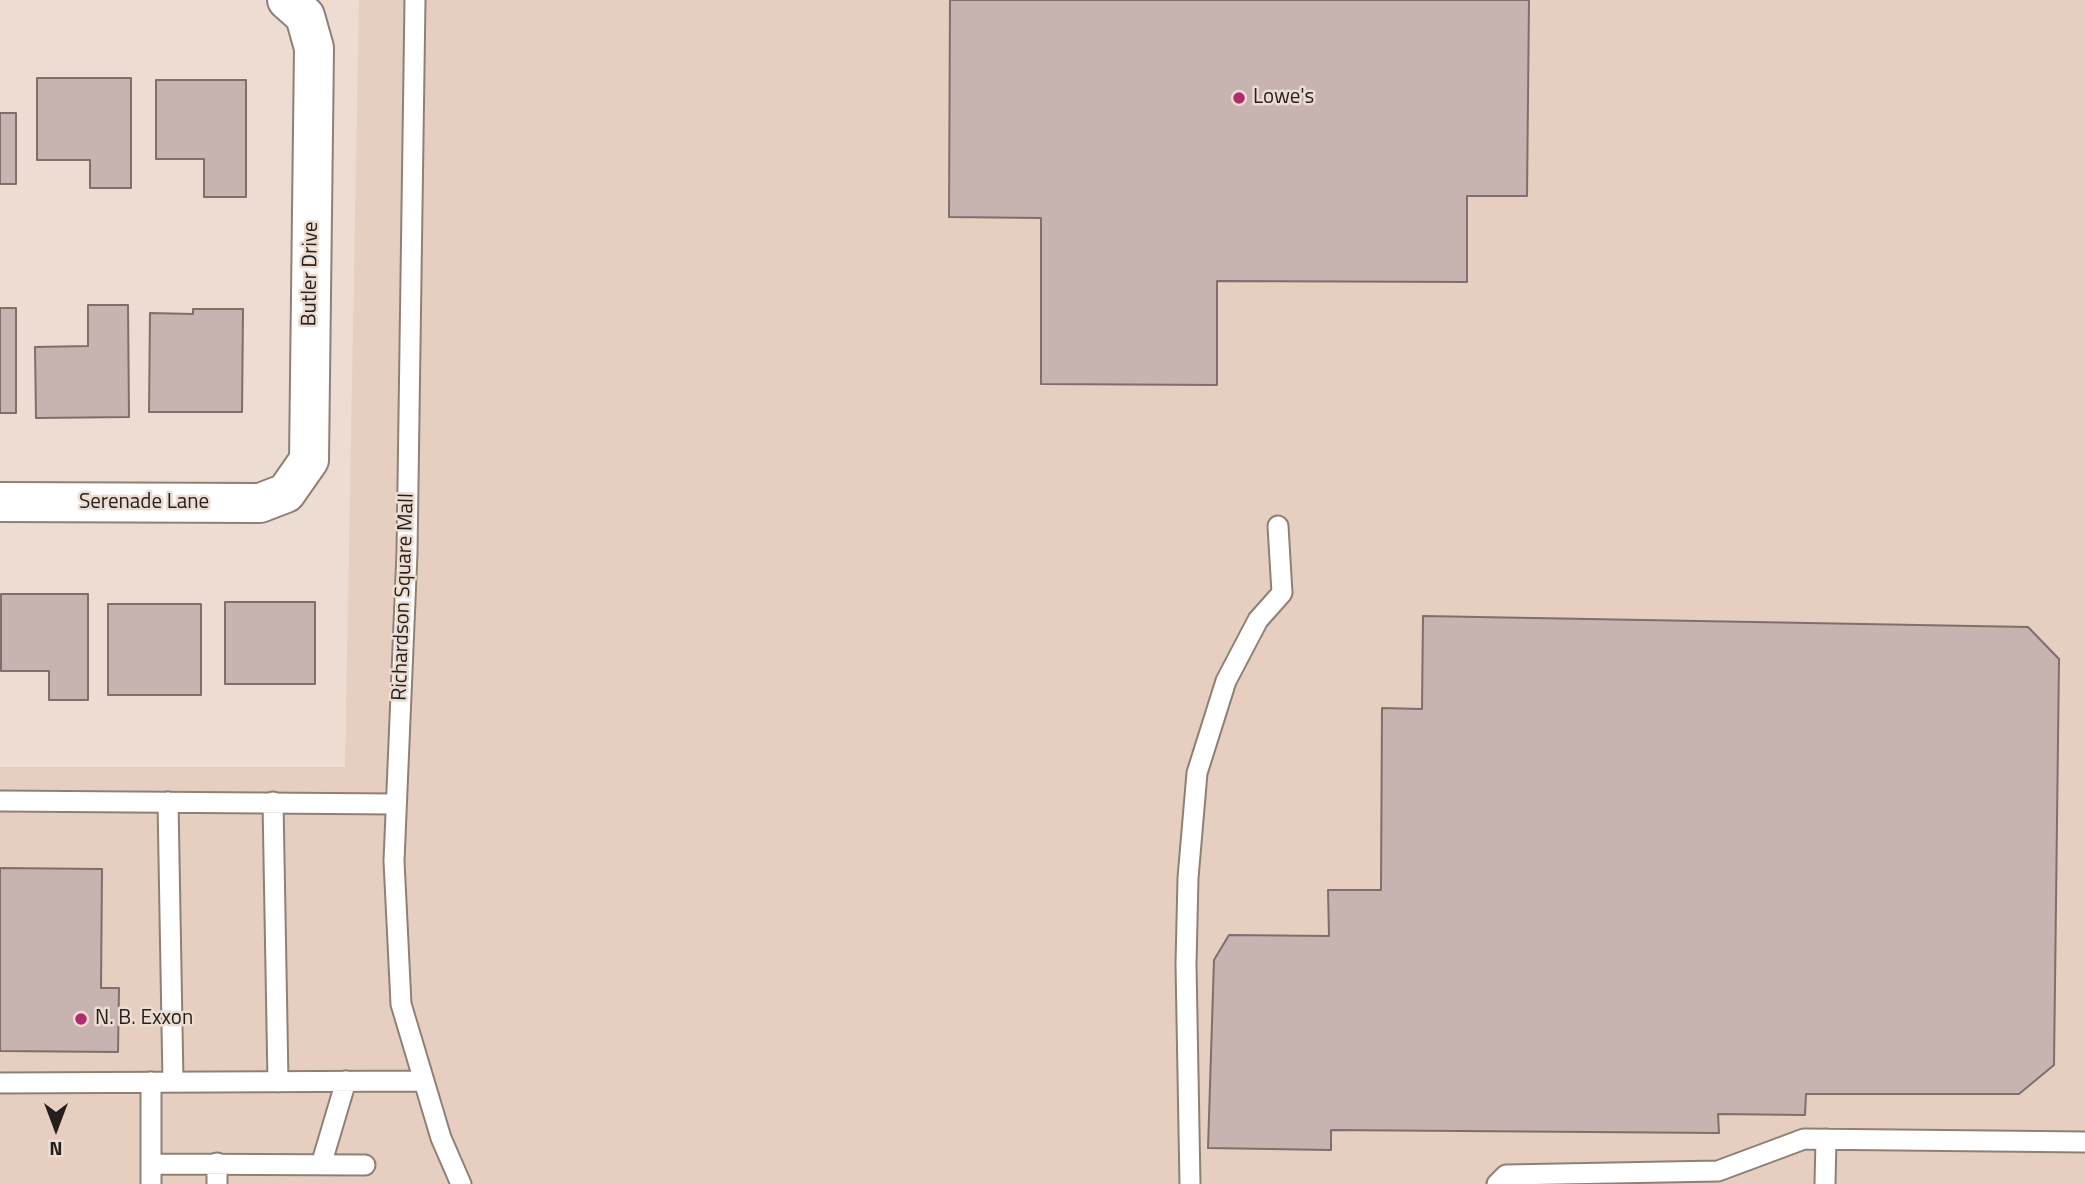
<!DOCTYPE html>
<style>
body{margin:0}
#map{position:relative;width:2085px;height:1184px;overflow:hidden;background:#ecdcd2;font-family:"Titillium Web",sans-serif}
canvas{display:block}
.north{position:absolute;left:21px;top:1093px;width:70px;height:70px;-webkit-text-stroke:5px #ecdcd2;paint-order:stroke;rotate:180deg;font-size:19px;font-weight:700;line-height:28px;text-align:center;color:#251f1b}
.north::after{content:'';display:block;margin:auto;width:24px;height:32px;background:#251f1b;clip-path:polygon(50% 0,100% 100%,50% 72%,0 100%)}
</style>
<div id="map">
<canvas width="2085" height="1184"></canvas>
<div class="north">N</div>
</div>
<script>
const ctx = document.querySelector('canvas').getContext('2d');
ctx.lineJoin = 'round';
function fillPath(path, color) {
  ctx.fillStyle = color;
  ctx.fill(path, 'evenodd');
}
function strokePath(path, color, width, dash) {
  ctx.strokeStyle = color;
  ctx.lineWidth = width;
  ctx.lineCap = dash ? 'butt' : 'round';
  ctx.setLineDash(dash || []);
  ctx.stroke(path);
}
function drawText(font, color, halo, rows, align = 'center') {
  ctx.font = font + ' "Titillium Web",sans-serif';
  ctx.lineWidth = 5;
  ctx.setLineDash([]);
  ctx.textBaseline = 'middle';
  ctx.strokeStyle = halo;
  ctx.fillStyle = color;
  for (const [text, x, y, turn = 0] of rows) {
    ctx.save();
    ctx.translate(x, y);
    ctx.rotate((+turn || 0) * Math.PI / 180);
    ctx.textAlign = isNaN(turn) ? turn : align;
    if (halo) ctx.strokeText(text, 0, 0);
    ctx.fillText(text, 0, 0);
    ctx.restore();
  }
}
fillPath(new Path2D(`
 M359 0H2085V1184H0V767H345Z`), '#e6cfc0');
const building = new Path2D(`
 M950 0H1529L1527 196H1467V282L1217 281V385L1041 384V218L949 217Z
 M37 78H131V188H90V160H37Z
 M156 80H246V197H204V159H156Z
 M0 113H16V184H0Z
 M88 305H128L129 417 36 418 35 347 88 346Z
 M0 308H16V413H0Z
 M193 309H243L242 412H149L150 313 193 314Z
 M1 594H88V700H49V671H1Z
 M225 602H315V684H225Z
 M108 604H201V695H108Z
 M1423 616 2028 627 2059 659 2054 1065 2019 1094H1806L1805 1115 1718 1114 1719 1133 1331 1130V1150L1208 1148 1214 960 1229 935 1329 936 1328 890H1381L1382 708 1422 709Z
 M0 868 102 869 101 988H119L118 1052 0 1051Z`);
fillPath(building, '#c7b4b1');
strokePath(building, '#7f6e6b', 2);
const service = new Path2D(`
 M415 0 407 553 394 861 401 1004 441 1138 461 1184
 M0 801 395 804
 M168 802 173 1082
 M273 802 278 1082
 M151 1082V1184
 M0 1083 424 1081
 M217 1163V1184
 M151 1164 365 1165
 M321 1165 346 1081
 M1190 1184 1186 964 1188 878 1197 773 1226 681 1258 620 1282 593 1278 526
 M1497 1184 1506 1175 1718 1171 1804 1139 2085 1142
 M1825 1184 1826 1139`);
const minor = new Path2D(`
 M0 502 260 503 286 493 309 460 314 48 305 16 287 0`);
strokePath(service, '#8f8076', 23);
strokePath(minor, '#8f8076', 42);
strokePath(service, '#fff', 19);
strokePath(minor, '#fff', 38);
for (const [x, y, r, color] of [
 [1239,98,7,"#b22b6e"],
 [81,1019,7,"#b22b6e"]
]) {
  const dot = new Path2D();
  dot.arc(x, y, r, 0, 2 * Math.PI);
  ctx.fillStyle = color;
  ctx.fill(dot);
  strokePath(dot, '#ecdcd2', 2.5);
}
drawText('21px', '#251f1b', '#ecdcd2', [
 ["Lowe's",1253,98],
 ["N. B. Exxon",95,1019]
], 'left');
drawText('21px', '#251f1b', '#ecdcd2', [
 ["Butler Drive",311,274,-89],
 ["Serenade Lane",144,503],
 ["Richardson Square Mall",404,597,-88]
]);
</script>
